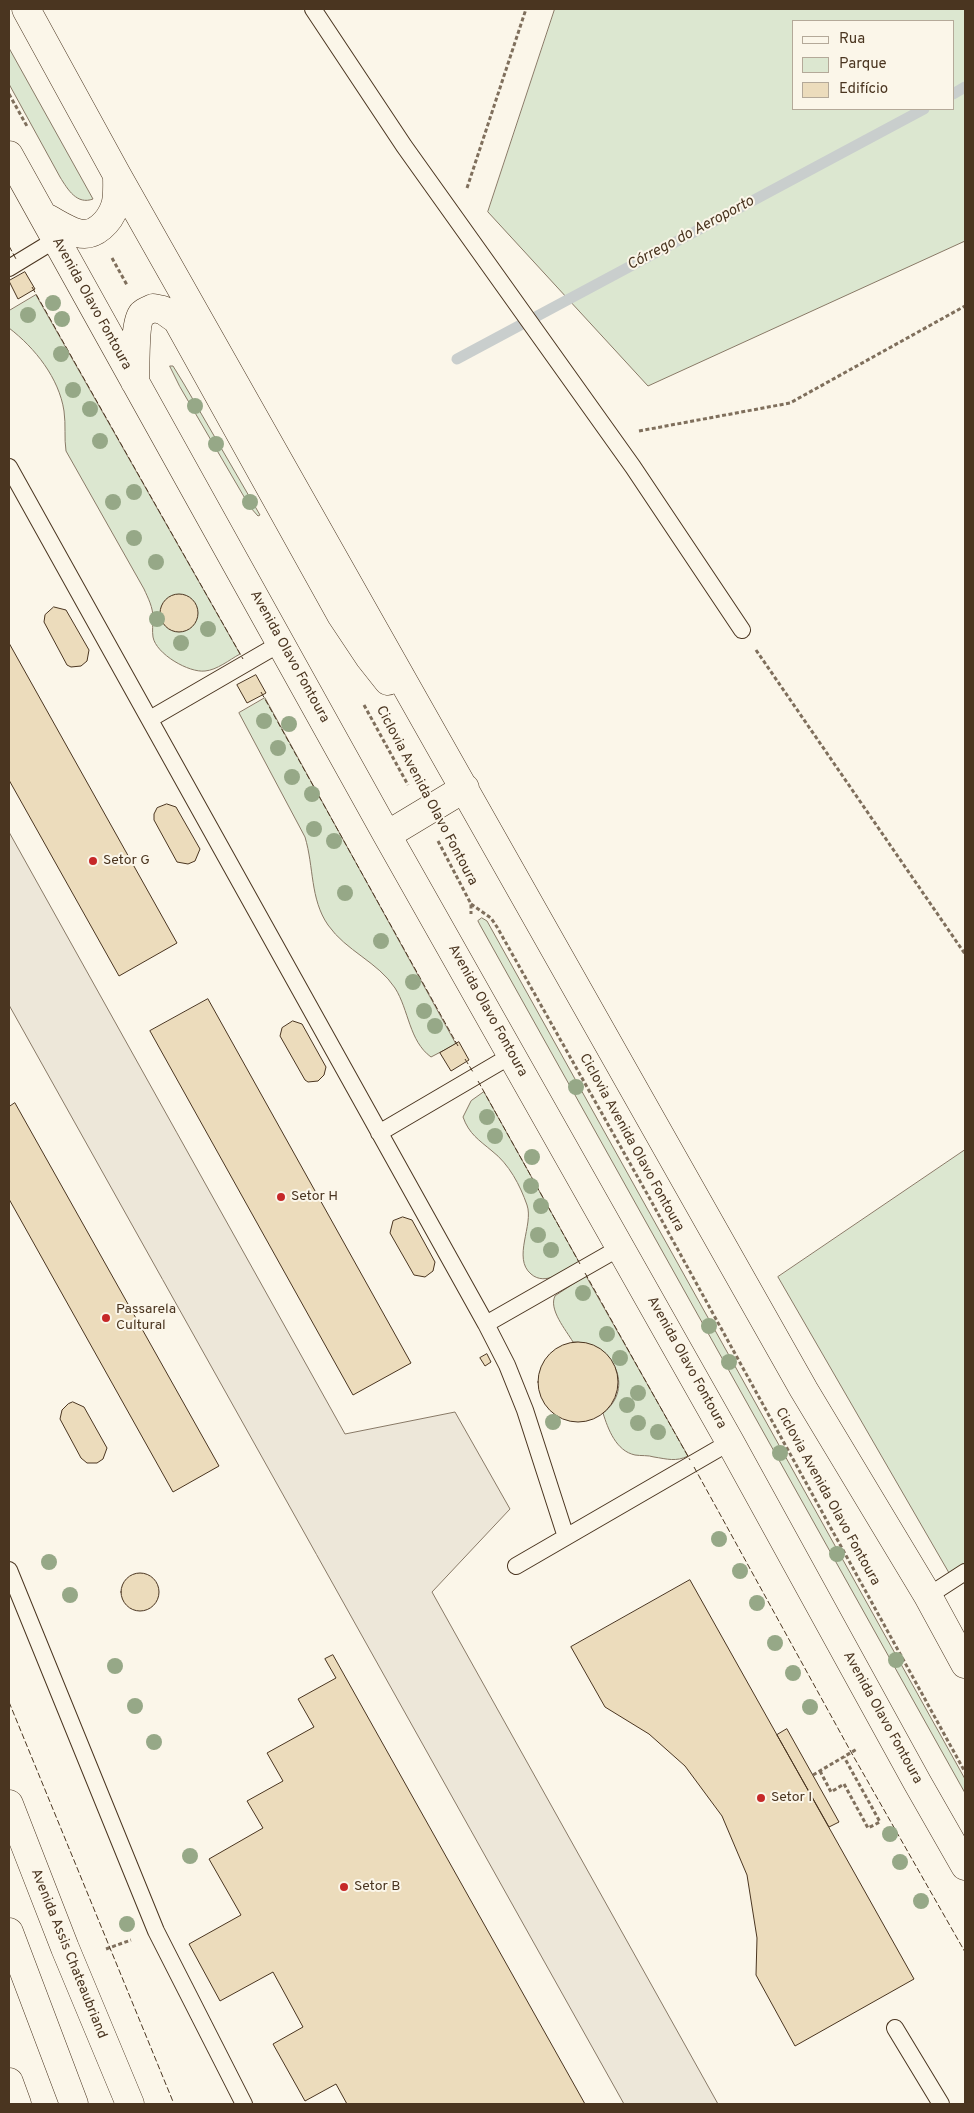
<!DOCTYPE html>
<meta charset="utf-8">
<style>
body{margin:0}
#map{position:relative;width:974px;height:2113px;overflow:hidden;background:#fbf6e9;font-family:Overpass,sans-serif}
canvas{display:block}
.frame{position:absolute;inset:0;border:10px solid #4a3520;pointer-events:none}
.legend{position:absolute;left:792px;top:20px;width:162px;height:90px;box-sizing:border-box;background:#fbf6e9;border:1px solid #b4a999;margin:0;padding:6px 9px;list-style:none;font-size:15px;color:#4a3520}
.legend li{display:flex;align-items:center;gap:10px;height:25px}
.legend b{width:25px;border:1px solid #b4a999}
</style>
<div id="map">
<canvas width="974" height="2113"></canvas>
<div class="frame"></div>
<ul class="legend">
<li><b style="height:6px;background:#fbf6e9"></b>Rua</li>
<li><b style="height:14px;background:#dce7d0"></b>Parque</li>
<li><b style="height:14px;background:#ecdcbc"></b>Edifício</li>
</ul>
</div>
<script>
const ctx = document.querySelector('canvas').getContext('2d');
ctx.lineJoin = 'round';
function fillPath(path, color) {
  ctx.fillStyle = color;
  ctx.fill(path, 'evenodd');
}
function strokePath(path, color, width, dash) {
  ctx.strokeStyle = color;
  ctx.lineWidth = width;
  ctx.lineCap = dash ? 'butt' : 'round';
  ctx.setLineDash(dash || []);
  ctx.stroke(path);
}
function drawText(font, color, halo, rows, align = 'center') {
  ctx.font = font + ' Overpass,sans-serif';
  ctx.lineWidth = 4;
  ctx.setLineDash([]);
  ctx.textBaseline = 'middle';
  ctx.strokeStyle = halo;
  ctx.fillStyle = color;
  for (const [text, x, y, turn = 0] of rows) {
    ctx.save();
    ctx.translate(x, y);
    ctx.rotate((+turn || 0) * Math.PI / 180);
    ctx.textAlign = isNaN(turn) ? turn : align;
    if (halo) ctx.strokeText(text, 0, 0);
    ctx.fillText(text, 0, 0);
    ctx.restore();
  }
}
const green = new Path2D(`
 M555 9H965V241L648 386 488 212ZM953 21V109H793V21Z
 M9 48 93 199C77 205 68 190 60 177L9 84Z
 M36 295 240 654C229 660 217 670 205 671 189 673 156 654 153 637 152 631 153 624 153 618 153 607 148 598 144 589L66 451C64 438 66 425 64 411 59 378 35 348 9 328V311Z
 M170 366H173L184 384 260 515 258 516 250 507 180 387Z
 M265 698 456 1044 431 1057C409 1041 409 1010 395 988 378 962 346 951 328 925 310 899 314 867 305 837L239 713Z
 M482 918 487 921 965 1779V1793L480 925 478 921Z
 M484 1092 579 1262C565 1270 546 1287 531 1274 512 1258 534 1225 527 1205 520 1185 509 1164 492 1151 479 1140 469 1134 463 1117L471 1101Z
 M965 1150V1578L956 1585 778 1277Z
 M586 1276 688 1456C676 1462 667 1459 654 1457 648 1455 641 1456 635 1455 616 1451 608 1429 603 1413 636 1388 613 1342 573 1342 566 1330 548 1309 555 1296Z`);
fillPath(green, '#dce7d0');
strokePath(green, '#887966', 1);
const parking = new Path2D(`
 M9 832 345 1434 455 1412 510 1509 432 1592 718 2104H624L9 1005Z`);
fillPath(parking, '#ede7d9');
strokePath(parking, '#887966', 1);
strokePath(new Path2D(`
 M953 94 965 87
 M457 359 924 109`), '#c9cecd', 11);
const building = new Path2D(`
 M25 272 35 289 18 299 9 281Z
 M160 613a19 19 0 1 1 38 0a19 19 0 1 1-38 0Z
 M54 607 66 610 89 650 87 661 81 666 71 667 67 665 44 622 45 615Z
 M9 643 177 943 119 976 9 780Z
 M256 675 266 693 247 703 237 685Z
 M167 804 176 807 200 849 195 861 188 864 177 862 154 820V814L157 808Z
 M208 999 411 1363 353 1395 150 1031Z
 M293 1021 302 1024 326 1067 324 1075 318 1081 308 1082 305 1080 280 1036 282 1028Z
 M459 1042 469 1060 451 1071 440 1053Z
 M15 1103 219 1466 173 1492 9 1199V1107Z
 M403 1217 412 1220 435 1262 433 1271 425 1277 414 1275 390 1233 393 1221Z
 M538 1382a40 40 0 1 1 80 0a40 40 0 1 1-80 0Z
 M487 1354 491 1362 485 1366 480 1358Z
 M73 1402 84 1407 107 1448 103 1459 97 1463H87L81 1458 60 1419 62 1410 68 1404Z
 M121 1592a19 19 0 1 1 38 0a19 19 0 1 1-38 0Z
 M690 1580 914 1979 795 2046 756 1975 757 1938 747 1875 722 1816 685 1766 649 1734 605 1707 571 1647Z
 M333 1655 585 2104H347L336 2084 305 2101 273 2044 303 2027 273 1972 220 2001 189 1944 241 1915 209 1859 263 1828 247 1801 283 1781 267 1753 314 1727 298 1699 336 1678 325 1659Z
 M787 1729 839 1822 829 1827 777 1735Z`);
fillPath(building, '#ecdcbc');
strokePath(building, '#4a3520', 1);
const service = new Path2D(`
 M313 9 404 146 633 467 742 630
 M9 268 55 240
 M9 467 486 1324 507 1365 525 1410 566 1537
 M150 719 281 643
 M379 1133 512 1055
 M486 1324 621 1247
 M516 1566 730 1442
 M9 1570 156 1931 244 2104
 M928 1596 965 1572
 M895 2028 941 2104`);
const primary = new Path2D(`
 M26 9 117 175 804 1390 928 1596 965 1664
 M9 155 387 835 730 1442 917 1782 965 1866
 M43 216C54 221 66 230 78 233 95 238 110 221 115 206 118 197 117 184 117 175
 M135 382C136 369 134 323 142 314 145 311 149 310 153 308L163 310 177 320 341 615 369 657 388 681
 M387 835 465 788`);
const trunk = new Path2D(`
 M9 1804 65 1948 130 2104
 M9 1932 74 2104
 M9 2082 17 2104`);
strokePath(service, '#4a3520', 18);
strokePath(primary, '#4a3520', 29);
strokePath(trunk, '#4a3520', 29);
strokePath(new Path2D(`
 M9 94 28 128
 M467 188 526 9
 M112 258 127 285
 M639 431 790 403 965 306
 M756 650 965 954
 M364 705 408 785
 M438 841 471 904V914
 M471 904 491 918 497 927 650 1199 965 1772
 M820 1771 831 1792 844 1784 868 1828 880 1822 844 1757
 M813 1775 857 1749
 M106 1949 131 1940`), '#7f6f5c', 3, [4, 2.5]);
strokePath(service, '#fbf6e9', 16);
strokePath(primary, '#fbf6e9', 28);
strokePath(trunk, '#fbf6e9', 28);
strokePath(new Path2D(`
 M9 246 16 259
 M32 287 243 659
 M261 692 458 1046
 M465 1059 473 1072
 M478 1081 580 1264
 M585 1273 690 1460
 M694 1467 851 1752 965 1952
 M9 1702 174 2104`), '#4a3520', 1, [6, 2.5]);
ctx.fillStyle = '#96a887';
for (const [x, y] of [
 [53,303],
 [28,315],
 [62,319],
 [61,354],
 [73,390],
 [195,406],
 [90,409],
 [100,441],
 [216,444],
 [134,492],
 [113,502],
 [250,502],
 [134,538],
 [156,562],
 [157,619],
 [208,629],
 [181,643],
 [264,721],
 [289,724],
 [278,748],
 [292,777],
 [312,794],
 [314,829],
 [334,841],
 [345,893],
 [381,941],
 [413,982],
 [424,1011],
 [435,1026],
 [576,1087],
 [487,1117],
 [495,1136],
 [532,1157],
 [531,1186],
 [541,1206],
 [538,1235],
 [551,1250],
 [583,1293],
 [709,1326],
 [607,1334],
 [620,1358],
 [729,1362],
 [638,1393],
 [627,1405],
 [553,1422],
 [638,1423],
 [658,1432],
 [780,1453],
 [719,1539],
 [837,1554],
 [49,1562],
 [740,1571],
 [70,1595],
 [757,1603],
 [775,1643],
 [896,1660],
 [115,1666],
 [793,1673],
 [135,1706],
 [810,1707],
 [154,1742],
 [890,1834],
 [190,1856],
 [900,1862],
 [921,1901],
 [127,1924]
]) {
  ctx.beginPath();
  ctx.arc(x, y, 8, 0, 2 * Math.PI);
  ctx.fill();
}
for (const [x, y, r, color] of [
 [93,861,5,"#c62828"],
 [281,1197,5,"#c62828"],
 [106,1318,5,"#c62828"],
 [761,1798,5,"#c62828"],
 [344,1887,5,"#c62828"]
]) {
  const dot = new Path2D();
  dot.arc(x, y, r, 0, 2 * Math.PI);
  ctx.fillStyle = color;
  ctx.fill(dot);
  strokePath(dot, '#fbf6e9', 2);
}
drawText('14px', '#4a3520', '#fbf6e9', [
 ["Avenida Olavo Fontoura",91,304,61],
 ["Avenida Olavo Fontoura",289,657,61],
 ["Ciclovia Avenida Olavo Fontoura",426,796,62],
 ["Avenida Olavo Fontoura",487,1011,61],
 ["Ciclovia Avenida Olavo Fontoura",631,1143,61],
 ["Avenida Olavo Fontoura",686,1363,61],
 ["Ciclovia Avenida Olavo Fontoura",827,1497,61],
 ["Avenida Olavo Fontoura",882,1718,61],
 ["Avenida Assis Chateaubriand",68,1954,68]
]);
drawText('14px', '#4a3520', '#fbf6e9', [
 ["Setor G",103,861],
 ["Setor H",291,1197],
 ["Passarela",116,1310],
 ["Cultural",116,1326],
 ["Setor I",771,1798],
 ["Setor B",354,1887]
], 'left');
drawText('italic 15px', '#4a3520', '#fbf6e9', [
 ["Córrego do Aeroporto",691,234,-28]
]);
</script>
